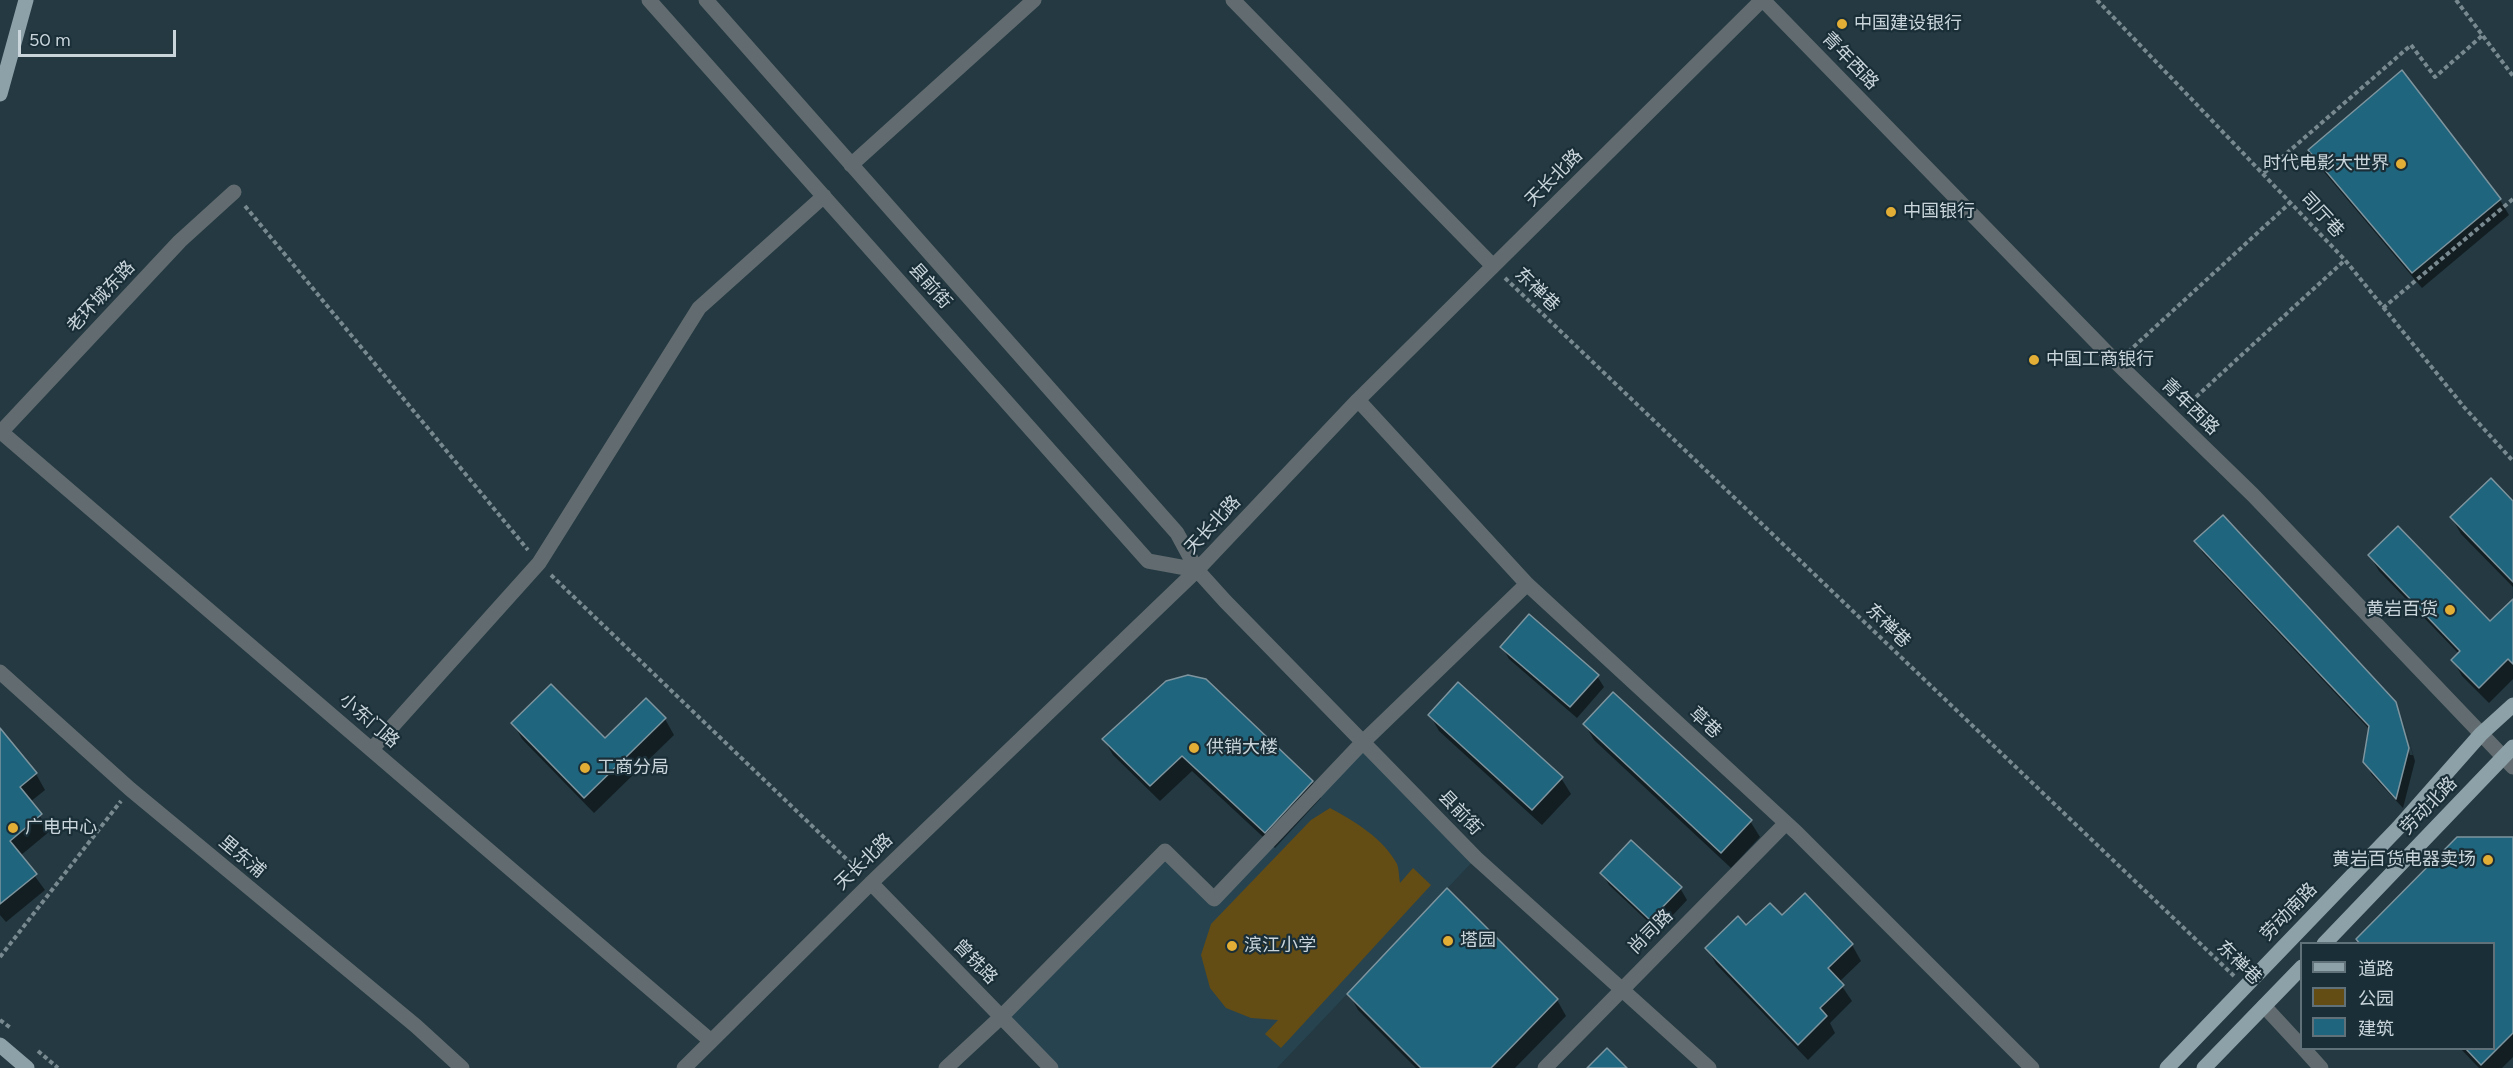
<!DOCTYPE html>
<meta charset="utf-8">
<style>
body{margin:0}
#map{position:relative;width:2513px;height:1068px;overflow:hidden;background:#243941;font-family:Figtree,"Noto Sans SC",sans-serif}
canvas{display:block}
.legend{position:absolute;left:2300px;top:942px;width:195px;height:108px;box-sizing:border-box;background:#1a2e37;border:2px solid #607179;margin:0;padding:8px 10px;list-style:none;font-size:18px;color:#c9d5db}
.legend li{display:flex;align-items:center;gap:12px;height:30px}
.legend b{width:30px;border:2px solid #607179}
.scale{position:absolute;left:18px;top:30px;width:158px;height:27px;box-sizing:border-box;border:3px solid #c9d5db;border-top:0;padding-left:8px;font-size:18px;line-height:21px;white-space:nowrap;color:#c9d5db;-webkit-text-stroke:4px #1a2e37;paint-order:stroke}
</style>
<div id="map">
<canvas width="2513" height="1068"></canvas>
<ul class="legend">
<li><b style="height:8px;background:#8da1a9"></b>道路</li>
<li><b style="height:16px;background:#644c15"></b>公园</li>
<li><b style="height:16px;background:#1f657d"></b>建筑</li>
</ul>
<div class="scale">50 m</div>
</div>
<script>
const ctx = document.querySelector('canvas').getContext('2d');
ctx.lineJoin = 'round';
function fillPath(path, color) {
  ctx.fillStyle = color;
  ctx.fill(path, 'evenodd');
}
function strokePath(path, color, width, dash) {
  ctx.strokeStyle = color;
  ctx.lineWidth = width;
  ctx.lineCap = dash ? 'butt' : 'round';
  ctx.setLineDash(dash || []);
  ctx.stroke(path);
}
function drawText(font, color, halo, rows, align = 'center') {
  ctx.font = font + ' Figtree,"Noto Sans SC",sans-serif';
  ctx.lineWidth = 4.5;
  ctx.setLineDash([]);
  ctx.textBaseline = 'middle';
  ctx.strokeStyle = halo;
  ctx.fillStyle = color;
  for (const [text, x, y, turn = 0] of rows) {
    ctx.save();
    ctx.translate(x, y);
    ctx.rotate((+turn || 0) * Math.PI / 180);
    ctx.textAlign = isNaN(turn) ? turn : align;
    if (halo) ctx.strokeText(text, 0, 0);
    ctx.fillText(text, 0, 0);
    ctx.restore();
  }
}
fillPath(new Path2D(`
 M1363 742 1476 858 1277 1068H1051L1001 1017 1165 851 1214 898Z`), '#26434f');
fillPath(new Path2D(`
 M1330 808C1354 821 1383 838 1397 864 1399 869 1399 877 1400 883L1413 868 1431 885 1281 1048 1265 1034 1278 1020 1251 1018 1226 1008 1210 988 1201 955 1211 924 1311 820Z`), '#644c15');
fillPath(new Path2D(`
 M2310 150 2500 200 2509 215 2422 288 2319 166Z
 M2513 504V587L2461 534 2452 518Z
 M2196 542 2395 704 2410 755H2413L2401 713 2415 761 2403 808 2372 775 2365 762 2369 729 2203 553Z
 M2370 556 2490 623 2513 601V679L2489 703 2462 676 2453 660 2459 654 2379 571Z
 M1502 647 1597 676 1604 687 1577 718 1509 659Z
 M1430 715 1561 778 1571 794 1542 825 1439 731Z
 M665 719 674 735 594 813 522 739 513 723 605 741Z
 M1585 725 1750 821 1760 837 1731 868 1594 740Z
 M0 731 36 774 45 790 30 802 50 831 20 856 45 890 6 922 0 915Z
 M1104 740 1312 782 1321 798 1275 848 1192 771 1160 801 1113 755Z
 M2513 838V1057L2502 1068H2479L2460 1048H2494V944Z
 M1602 873 1680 888 1687 900 1658 931 1609 885Z
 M1805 895 1852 945 1861 961 1839 982 1852 1001 1830 1023 1835 1033 1808 1060 1716 964 1707 948 1746 927 1782 917Z
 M1349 994 1557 1000 1566 1016 1515 1068H1416L1358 1010Z`), '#0007');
const building = new Path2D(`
 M2402 70 2501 199 2412 273 2308 150Z
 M2491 478 2513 501V582L2450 517Z
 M2223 515 2396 702 2409 748 2396 799 2363 762 2369 726 2194 541Z
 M2398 526 2490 621 2513 599V664L2508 659 2479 688 2451 660 2460 651 2368 555Z
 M1529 614 1599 675 1570 707 1500 647Z
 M1188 675 1206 679 1313 781 1265 833 1182 756 1150 786 1102 739 1166 681Z
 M1458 682 1563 777 1532 810 1428 715Z
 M551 684 605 738 646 698 666 718 584 798 511 723Z
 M1613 692 1752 820 1721 853 1583 724Z
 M0 728 37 773 20 787 42 814 10 841 37 874 0 904Z
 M2457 837H2513V1033L2481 1065 2465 1048H2494V944H2360L2356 939Z
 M1631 840 1682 887 1650 920 1600 873Z
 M1447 888 1558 999 1491 1068H1421L1347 994Z
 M1805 893 1853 944 1828 968 1844 985 1820 1008 1827 1016 1798 1045 1705 948 1738 916 1746 925 1770 903 1782 915Z
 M1607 1048 1627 1068H1587Z`);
fillPath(building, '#1f657d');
strokePath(building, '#7e959f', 1.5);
strokePath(new Path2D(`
 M2097 0 2345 260 2464 407 2513 461
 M2456 0 2513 76
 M2264 173 2411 45 2435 77 2483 35
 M245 206 528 550
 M1505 278 2234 976
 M2383 308 2513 199
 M2128 352 2291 202
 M2185 407 2345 260
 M551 575 860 872
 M0 957 121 801
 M0 1020 12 1029
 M38 1051 58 1068`), '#798990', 4, [4.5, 3]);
strokePath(new Path2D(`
 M649 0 1148 561 1197 570
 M706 0 1177 533 1197 570 1225 601 1476 858 1709 1068
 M1233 0 1493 266
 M1763 0 2116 362 2253 495 2513 767
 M851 165 1034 0
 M1358 400 1527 584 1797 833 2032 1068
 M0 431 711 1041
 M0 433 180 241 234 192
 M0 672 130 789 416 1026 462 1068
 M372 749 539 563 699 308 824 196
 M871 883 1051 1068
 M2264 1006 2302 1047
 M2303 1048 2321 1068
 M684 1068 871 883 1197 570 1358 400 1762 0
 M946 1068 1001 1017 1165 851 1214 899 1363 742 1527 584
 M1545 1068 1785 824`), '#626c70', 15);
strokePath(new Path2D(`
 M0 94 26 0
 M2324 944 2513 747
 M0 1045 27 1068
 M2167 1068 2398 828 2481 734 2513 705
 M2204 1068 2302 967`), '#8da1a9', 15);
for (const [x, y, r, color] of [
 [1842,24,6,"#e3ae35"],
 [2401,164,6,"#e3ae35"],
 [1891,212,6,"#e3ae35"],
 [2034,360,6,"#e3ae35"],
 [2450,610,6,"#e3ae35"],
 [1194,748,6,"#e3ae35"],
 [585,768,6,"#e3ae35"],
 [13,828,6,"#e3ae35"],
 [2488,860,6,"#e3ae35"],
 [1448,941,6,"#e3ae35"],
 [1232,946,6,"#e3ae35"]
]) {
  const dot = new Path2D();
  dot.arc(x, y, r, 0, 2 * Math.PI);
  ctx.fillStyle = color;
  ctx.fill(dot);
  strokePath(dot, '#1a2e37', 2);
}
drawText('18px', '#c9d5db', '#1a2e37', [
 ["中国建设银行",1854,24],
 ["时代电影大世界",2389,164,"right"],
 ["中国银行",1903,212],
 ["中国工商银行",2046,360],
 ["黄岩百货",2438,610,"right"],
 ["供销大楼",1206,748],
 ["工商分局",597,768],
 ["广电中心",25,828],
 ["黄岩百货电器卖场",2476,860,"right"],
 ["塔园",1460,941],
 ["滨江小学",1244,946]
], 'left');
drawText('18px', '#c9d5db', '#1a2e37', [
 ["青年西路",1850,61,46],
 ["天长北路",1554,178,-45],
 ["司厅巷",2322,215,47],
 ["县前街",930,286,48],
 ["东禅巷",1537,290,44],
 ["老环城东路",101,297,-47],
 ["青年西路",2190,407,44],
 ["天长北路",1213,525,-47],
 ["东禅巷",1888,626,44],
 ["小东门路",369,721,41],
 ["草巷",1705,723,43],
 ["劳动北路",2429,806,-46],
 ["县前街",1460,813,46],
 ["里东浦",242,857,40],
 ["天长北路",864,862,-44],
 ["劳动南路",2289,912,-46],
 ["尚司路",1651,932,-45],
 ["曾铣路",975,962,46],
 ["东禅巷",2239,963,44]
]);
</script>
